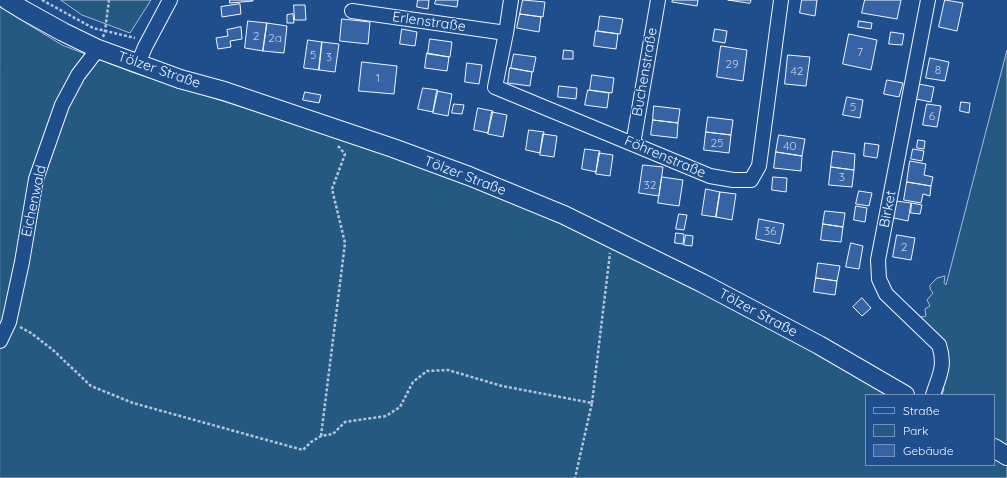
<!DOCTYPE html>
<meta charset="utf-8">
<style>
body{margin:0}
#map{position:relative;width:1007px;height:478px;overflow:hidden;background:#1f4e8c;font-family:Quicksand,sans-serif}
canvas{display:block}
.legend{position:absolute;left:865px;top:394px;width:130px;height:72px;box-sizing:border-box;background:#1f4e8c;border:1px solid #7391ba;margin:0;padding:5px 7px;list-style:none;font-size:12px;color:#f2f6ff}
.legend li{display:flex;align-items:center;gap:8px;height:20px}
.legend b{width:20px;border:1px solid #7391ba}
</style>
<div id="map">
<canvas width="1007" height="478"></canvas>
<ul class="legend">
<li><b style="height:5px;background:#1f4e8c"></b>Straße</li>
<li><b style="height:11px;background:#245a82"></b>Park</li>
<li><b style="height:11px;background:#3563a3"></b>Gebäude</li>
</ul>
</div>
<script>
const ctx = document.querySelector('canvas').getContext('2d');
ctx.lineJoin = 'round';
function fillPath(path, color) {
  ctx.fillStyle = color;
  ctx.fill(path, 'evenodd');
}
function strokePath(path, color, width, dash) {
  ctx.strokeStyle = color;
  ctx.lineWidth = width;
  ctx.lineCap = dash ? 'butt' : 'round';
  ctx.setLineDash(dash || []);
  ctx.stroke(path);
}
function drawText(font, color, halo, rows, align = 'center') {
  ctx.font = font + ' Quicksand,sans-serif';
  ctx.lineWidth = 3;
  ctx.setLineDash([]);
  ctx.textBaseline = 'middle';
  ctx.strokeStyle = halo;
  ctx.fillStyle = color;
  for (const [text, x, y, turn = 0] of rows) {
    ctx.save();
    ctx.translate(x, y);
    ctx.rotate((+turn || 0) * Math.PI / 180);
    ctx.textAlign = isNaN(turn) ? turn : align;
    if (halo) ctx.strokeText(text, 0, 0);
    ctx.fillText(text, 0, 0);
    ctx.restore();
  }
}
const green = new Path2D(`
 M61 0H151L130 33 82 15Z
 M0 7 62 45 134 73 390 154 470 184 598 238 815 350 890 395H866V465H994V395H942L944 389 942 386 943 371 921 323V317L926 316 925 309 930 306 927 300 933 293 930 289V285L937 278 945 276 944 283 946 285 1007 50V478H0Z`);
fillPath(green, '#245a82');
strokePath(green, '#a8bbd7', 1);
const building = new Path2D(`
 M230 0H253V1L230 3Z
 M418 0H429L428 9 417 7Z
 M436 0H458L457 7 435 4Z
 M523 0 545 2 543 17 520 14Z
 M673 0H698L697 6 672 2Z
 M728 0H751L750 3Z
 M802 0H817L815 16 800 13Z
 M865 0H901L897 19 862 13Z
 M945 0 963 3 957 31 939 27Z
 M240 4 241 14 222 17 221 7Z
 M294 5H305L306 20H295Z
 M293 14 294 23H287V15Z
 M520 14 541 17 539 32 517 28Z
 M600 16 623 19 620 34 598 31Z
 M342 19 370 22 368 44 340 41Z
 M248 21 267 23 263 51 245 48Z
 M859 21 872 23 871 29 858 27Z
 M267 23 287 26 284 53 263 51Z
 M241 27 242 39 230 41 231 47 218 49 216 38 228 36 227 30Z
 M402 29 417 32 415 46 400 44Z
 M715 29 727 31 725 43 713 41Z
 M596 31 618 34 616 49 594 46Z
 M891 32 904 34 902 45 889 44Z
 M849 34 877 40 871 70 843 64Z
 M430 39 452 42 450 57 428 54Z
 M308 40 322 42 319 70 304 68Z
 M322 42 339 44 335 72 319 70Z
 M721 46 747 50 743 81 717 77Z
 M564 50 573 51V59H563Z
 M427 53 449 57 447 71 425 68Z
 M514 54 536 57 533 72 511 68Z
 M788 55 810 57 806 86 785 84Z
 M930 58 949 62 945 81 926 78Z
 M362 62 397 66 394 94 359 91Z
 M467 63 482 65 479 84 465 82Z
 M510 68 532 72 530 86 508 83Z
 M592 75 614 78 612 93 590 90Z
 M887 80 903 83 899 97 884 94Z
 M919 84 934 87 931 102 916 99Z
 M559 86 577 88 576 99 558 97Z
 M423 88 438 90 433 112 418 109Z
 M588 90 609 93 607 108 585 105Z
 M437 91 452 94 448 116 433 113Z
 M305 92 321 95 319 103 303 100Z
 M847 97 863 100 860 118 843 115Z
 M961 102 970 103 969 113 960 111Z
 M454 104 464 105 462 114 452 113Z
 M927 104 941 106 937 127 923 125Z
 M654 106 680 109 678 123 653 120Z
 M478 108 493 111 488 133 474 130Z
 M492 112 507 115 503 137 488 134Z
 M708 117 733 120 731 135 706 132Z
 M653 120 678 123 677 138 651 135Z
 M529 130 544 132 540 153 526 150Z
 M706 132 731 135 729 153 704 150Z
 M543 134 557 136 554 157 540 155Z
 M779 135 805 139 802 156 776 152Z
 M918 140 925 141 924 149 917 148Z
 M865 143 879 145 877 158 864 156Z
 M585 149 600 151 596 172 582 169Z
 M913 149 924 151 922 161 911 159Z
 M833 151 855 154 854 170 831 167Z
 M776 152 802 156 801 171 774 168Z
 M599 153 613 155 610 176 596 174Z
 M910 161 926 164 924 175 933 177 931 186 907 182Z
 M643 165 663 167 659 196 639 193Z
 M831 167 854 170 852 187 829 185Z
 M662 177 683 180 679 206 658 203Z
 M773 177 787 178 786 192 772 190Z
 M907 182 931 186 930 196 923 194 921 203 904 200Z
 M706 189 720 192 716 217 702 215Z
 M859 191 872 193 869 206 856 204Z
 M720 192 736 194 732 220 716 217Z
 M896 201 911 203 908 221 894 218Z
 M912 203 922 205 920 214 911 213Z
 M856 206 867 208 865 222 854 220Z
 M825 211 845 213 843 227 823 224Z
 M679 214 687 215 684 230 676 229Z
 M759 219 784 224 780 244 756 239Z
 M823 224 843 227 841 242 821 240Z
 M676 233 684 234 683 244 675 243Z
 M686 235 693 236 692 246 684 245Z
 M897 235 915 238 911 260 893 257Z
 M851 243 863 246 859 269 846 267Z
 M818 263 840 266 837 281 816 278Z
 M816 278 837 281 835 295 814 292Z
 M862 298 871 308 862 316 853 307Z`);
fillPath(building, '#3563a3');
strokePath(building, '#f2f6ff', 1);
const minor = new Path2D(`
 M511 0 506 33 495 87 710 176 733 180H751L759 166 781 0
 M928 0 878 260 879 279 886 294 939 345C946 366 939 376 933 395
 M352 11 506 33
 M138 64 145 47 170 0
 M633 144 658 0
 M0 341 9 322 22 262 36 179 62 105 78 75 98 49`);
const major = new Path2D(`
 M7 0 25 11 63 32 98 49 180 79 224 91 393 148 469 176 564 215 702 283 819 345 905 395
 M994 448 1007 456`);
strokePath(minor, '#f2f6ff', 16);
strokePath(major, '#f2f6ff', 20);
strokePath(new Path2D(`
 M42 0 93 28 135 38
 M103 37 105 31 109 0
 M20 327 31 333 53 350 91 386 133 403 303 450 311 442 321 436 333 434 345 422 386 416 400 407 413 382 427 371 448 370 502 386 592 403 575 478
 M592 403 610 253
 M321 436 345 243 332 189 345 154 338 146`), '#b3c4dc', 2.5, [3, 2]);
strokePath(minor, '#1f4e8c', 14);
strokePath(major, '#1f4e8c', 18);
drawText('12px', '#c3d1e8', null, [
 ["2",256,36],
 ["2a",275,38],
 ["7",860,52],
 ["5",313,55],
 ["3",329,57],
 ["29",732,64],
 ["8",938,70],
 ["42",797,71],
 ["1",378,78],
 ["5",853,107],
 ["6",932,116],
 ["25",717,143],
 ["40",790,146],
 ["3",842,177],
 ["32",650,185],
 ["36",770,231],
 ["2",904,247]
]);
drawText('14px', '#f2f6ff', '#1f4e8c', [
 ["Erlenstraße",429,22,8],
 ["Tölzer Straße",159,70,19],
 ["Buchenstraße",645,72,-80],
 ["Föhrenstraße",665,157,23],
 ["Tölzer Straße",465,176,21],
 ["Eichenwald",34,201,-78],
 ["Birket",888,209,-79],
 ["Tölzer Straße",758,313,28]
]);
</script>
